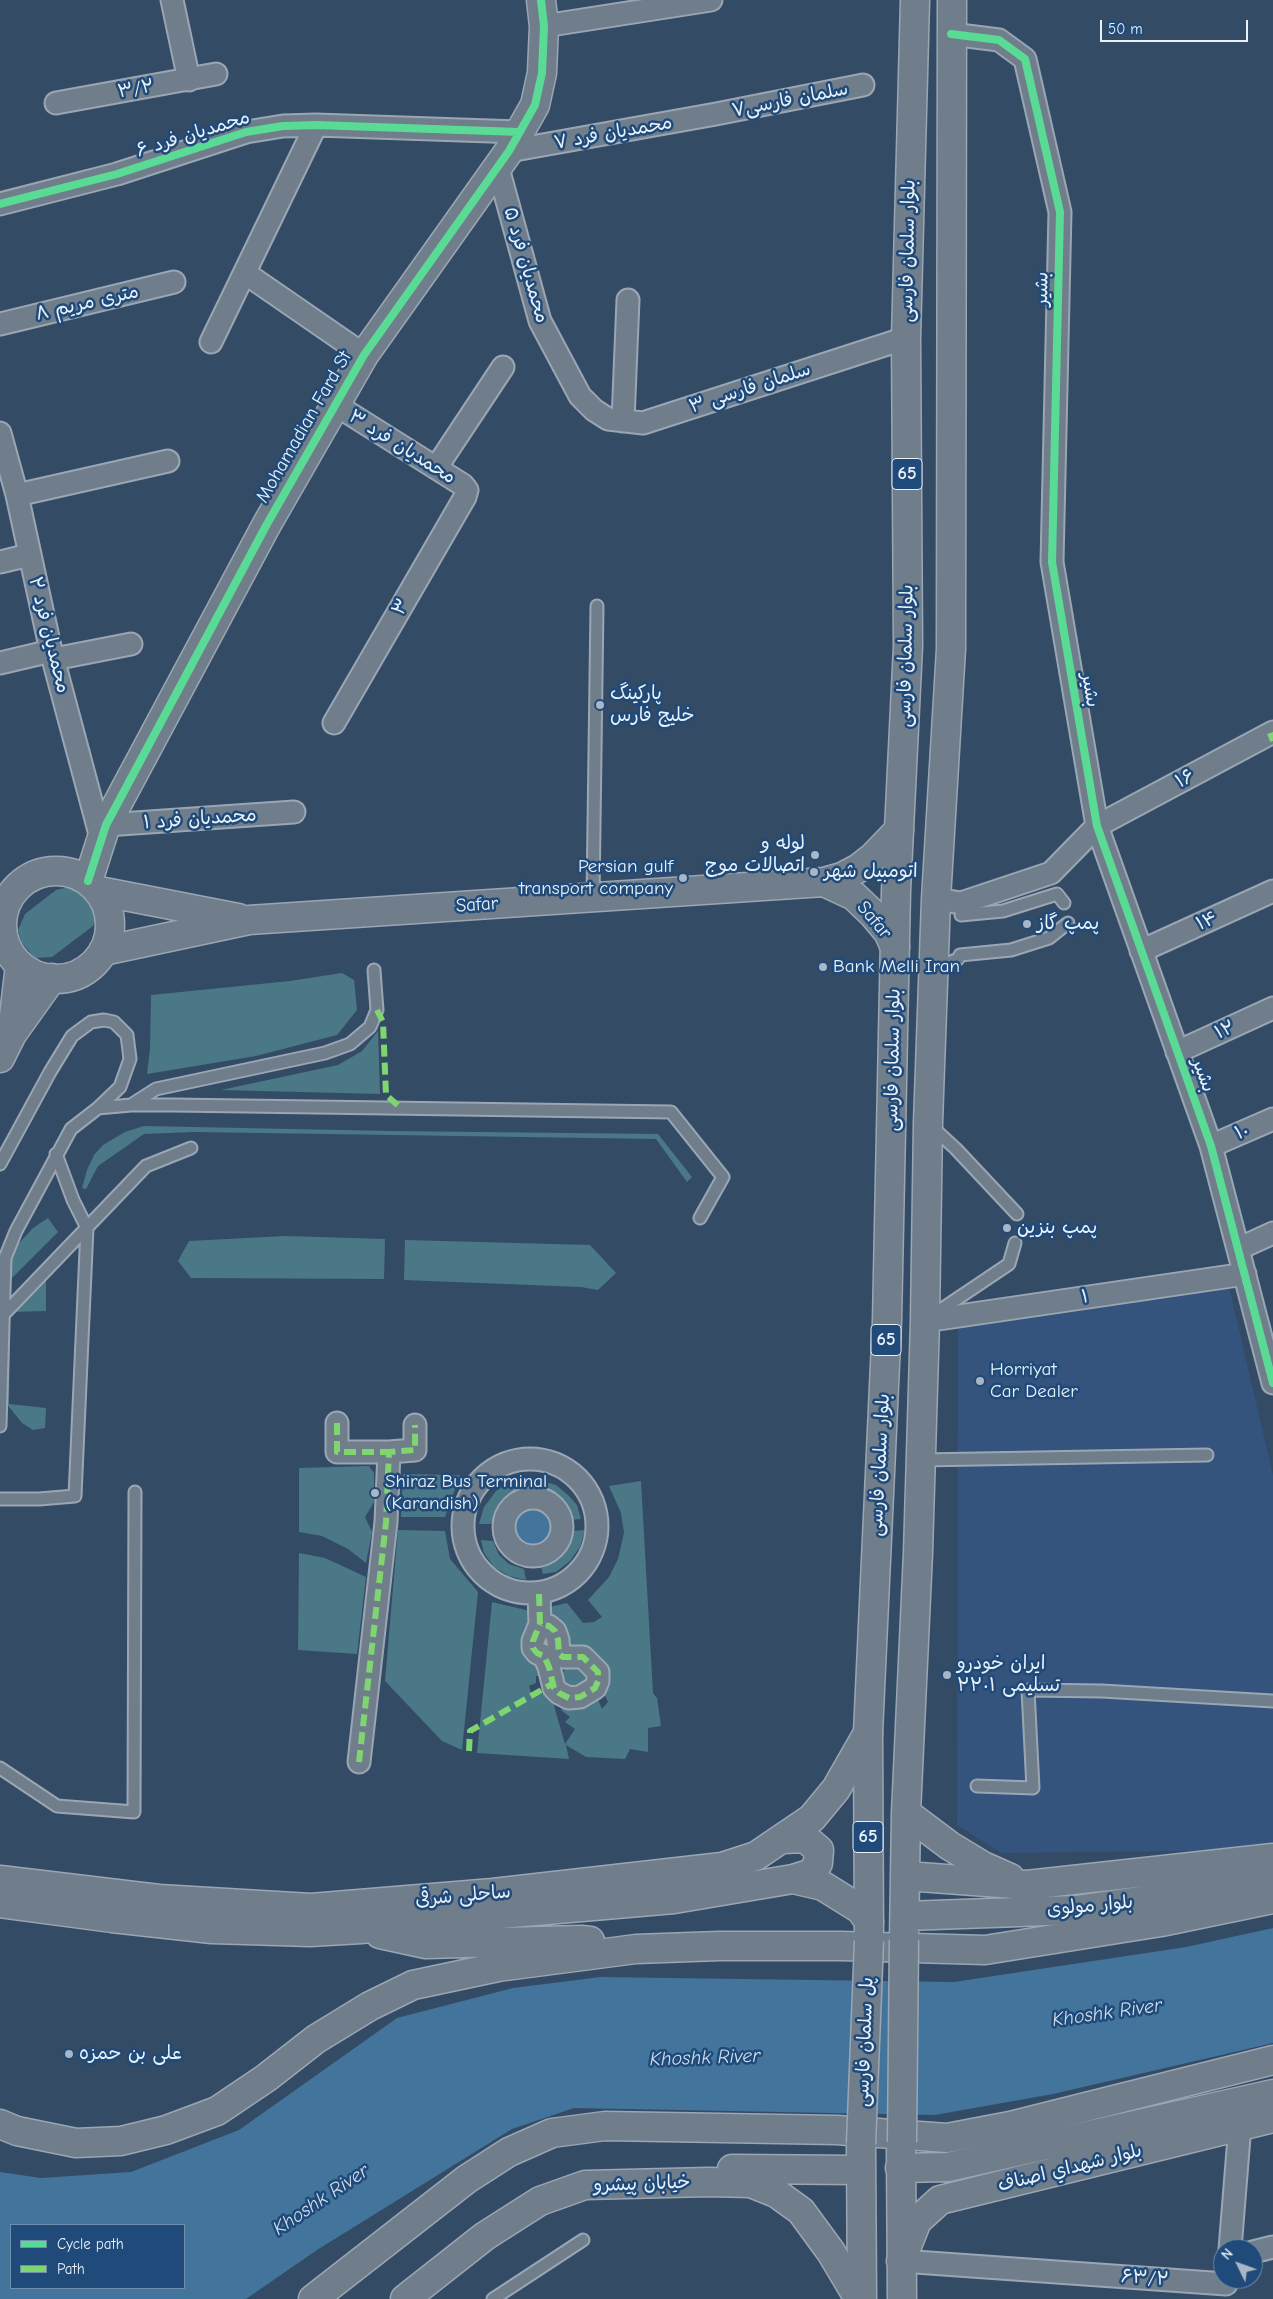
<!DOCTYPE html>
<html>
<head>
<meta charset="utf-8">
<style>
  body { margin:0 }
  #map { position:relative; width:1273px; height:2299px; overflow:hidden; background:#344b65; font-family:"Comic Neue",sans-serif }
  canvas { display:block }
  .legend { position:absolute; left:10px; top:2224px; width:175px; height:65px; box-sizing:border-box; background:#1f4a7a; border:1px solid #6f8dac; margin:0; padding:6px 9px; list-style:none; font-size:15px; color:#e8f1f8 }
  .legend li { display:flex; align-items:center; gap:10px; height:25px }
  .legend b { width:25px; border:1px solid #6f8dac }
  .north { position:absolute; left:1213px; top:2239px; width:50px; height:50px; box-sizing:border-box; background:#1f4a7a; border:1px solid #6f8dac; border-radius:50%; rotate:312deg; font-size:14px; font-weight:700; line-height:20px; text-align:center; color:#e8f1f8 }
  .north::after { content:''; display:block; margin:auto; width:18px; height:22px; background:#a9b7c5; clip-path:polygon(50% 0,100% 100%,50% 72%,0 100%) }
  .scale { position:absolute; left:1100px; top:20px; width:148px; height:22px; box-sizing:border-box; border:2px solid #e8f1f8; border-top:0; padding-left:6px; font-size:15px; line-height:18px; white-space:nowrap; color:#e8f1f8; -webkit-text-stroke:4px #1f4a7a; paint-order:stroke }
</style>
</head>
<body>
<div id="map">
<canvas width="1273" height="2299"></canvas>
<ul class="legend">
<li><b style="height:6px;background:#5adb95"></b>Cycle path</li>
<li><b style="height:6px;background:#7fd670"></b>Path</li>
</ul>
<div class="north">N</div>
<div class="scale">50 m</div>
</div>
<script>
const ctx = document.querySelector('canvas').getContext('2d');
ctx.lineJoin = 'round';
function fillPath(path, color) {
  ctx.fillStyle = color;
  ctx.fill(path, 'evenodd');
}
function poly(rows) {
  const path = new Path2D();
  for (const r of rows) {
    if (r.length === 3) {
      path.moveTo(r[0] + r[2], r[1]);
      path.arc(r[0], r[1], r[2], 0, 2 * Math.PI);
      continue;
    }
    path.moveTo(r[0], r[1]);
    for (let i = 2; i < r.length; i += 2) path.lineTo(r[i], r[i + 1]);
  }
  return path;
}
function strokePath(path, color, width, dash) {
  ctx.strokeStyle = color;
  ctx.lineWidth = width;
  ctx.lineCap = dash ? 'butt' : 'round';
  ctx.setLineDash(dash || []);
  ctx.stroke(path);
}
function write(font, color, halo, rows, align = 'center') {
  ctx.font = font + ' "Comic Neue","Playpen Sans Arabic",sans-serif';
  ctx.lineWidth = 5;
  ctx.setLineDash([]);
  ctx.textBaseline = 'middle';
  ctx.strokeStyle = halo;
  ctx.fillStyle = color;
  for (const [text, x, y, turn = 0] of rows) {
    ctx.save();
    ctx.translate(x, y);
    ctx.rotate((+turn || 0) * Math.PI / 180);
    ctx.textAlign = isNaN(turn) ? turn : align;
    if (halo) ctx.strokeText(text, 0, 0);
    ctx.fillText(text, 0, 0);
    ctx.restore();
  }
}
const built = poly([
  [1228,1283,1273,1475,1273,1847,1258,1850,1002,1853,957,1825,958,1321]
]);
const green = poly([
  [73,886,91,901,98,915,93,926,52,957,35,958,21,942,18,930,25,914,56,890],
  [342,973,354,980,357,1010,337,1035,256,1056,147,1074,150,1049,151,995,290,981],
  [378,1031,380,1094,221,1090,338,1065,362,1051],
  [144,1126,391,1131,658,1134,692,1177,687,1182,656,1139,194,1132,144,1134,98,1166,86,1189,82,1188,87,1170,94,1155,103,1145,125,1132],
  [48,1218,58,1232,6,1284,12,1251,33,1228],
  [285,1236,385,1239,384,1279,191,1278,178,1261,189,1241],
  [405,1240,590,1245,616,1273,598,1290,581,1287,404,1280],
  [46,1278,46,1311,12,1312],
  [10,1330,9,1404,46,1408,45,1428,33,1430,22,1423,5,1402,4,1331],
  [369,1466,374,1473,374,1502,365,1517,372,1532,366,1563,348,1549,322,1536,299,1532,299,1468],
  [403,1474,460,1475,445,1517,401,1517],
  [524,1478,524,1491,506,1501,491,1524,479,1524,484,1507,496,1491,509,1483],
  [536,1479,556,1485,568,1495,577,1505,581,1519,569,1520,560,1505,550,1497,536,1493],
  [641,1481,653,1693,657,1698,661,1726,648,1728,648,1752,630,1749,625,1759,586,1757,566,1745,569,1759,477,1753,492,1602,530,1611,544,1676,536,1676,536,1683,529,1686,532,1696,550,1692,565,1744,575,1729,565,1722,570,1717,561,1710,564,1701,596,1695,602,1709,608,1702,601,1686,567,1653,545,1608,567,1603,583,1623,594,1622,602,1617,588,1600,609,1577,618,1559,624,1533,621,1513,609,1486],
  [398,1530,445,1531,450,1559,478,1592,462,1750,442,1741,385,1681],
  [585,1530,580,1547,570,1561,556,1572,543,1574,540,1562,546,1562,556,1558,566,1547,572,1531],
  [481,1540,493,1541,499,1555,509,1564,524,1569,526,1580,509,1576,494,1567,484,1553],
  [299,1553,325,1558,366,1577,357,1654,298,1650],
  [576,1662,592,1680,567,1691,561,1677,567,1665]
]);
const water = poly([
  [532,1528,20],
  [1273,1928,1273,2043,1053,2094,935,2115,574,2108,512,2129,317,2250,246,2299,0,2299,0,2172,41,2178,131,2172,239,2130,397,2018,513,1988,601,1977,954,1982,1186,1947],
  [11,2225,184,2225,184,2288,11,2288]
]);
const lane = poly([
  [593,897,597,606],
  [961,915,1003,911,1057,894,1064,903],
  [935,969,958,959,960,955,1011,950,1049,938,1068,923],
  [131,1105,156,1089,325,1053,350,1044,370,1027,377,1010,374,970],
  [98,1108,131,1105,173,1105,671,1112,723,1177,700,1218],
  [931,1126,956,1149,1017,1214],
  [0,1164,50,1072,72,1036,91,1022,104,1020,114,1022,127,1035,130,1059,120,1087,98,1108,71,1129,16,1231,5,1258,0,1426],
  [3,1315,146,1166,191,1148],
  [933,1315,1009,1264,1015,1243],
  [921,1460,1207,1455],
  [0,1499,39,1499,75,1496,87,1228,73,1200,56,1154],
  [0,1768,57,1806,134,1812,135,1492],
  [977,1786,1033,1788,1028,1690,1102,1691,1273,1701],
  [493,2299,583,2240]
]);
const street = poly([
  [172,0,189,80],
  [544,26,711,0],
  [951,34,999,40,1025,59,1060,212,1052,562,1097,826,1211,1146,1273,1383],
  [56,103,216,74],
  [509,151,716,114,863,85],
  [498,168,540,321,580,396,594,410,608,419,643,423,906,338],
  [0,204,117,174,246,132,283,126,316,125,519,132],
  [245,273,364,355],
  [0,324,174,282],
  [211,342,316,125],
  [623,421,628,300],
  [0,433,17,495,51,651,101,838],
  [436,468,503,367],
  [17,495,168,461],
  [0,562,29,555],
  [54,659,131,644],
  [0,663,51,651],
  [334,723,465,497,467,490,463,485,336,405],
  [106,825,294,812],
  [936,899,961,903,1051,873,1097,826,1273,732],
  [1141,951,1273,891],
  [1177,1052,1273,1008],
  [1211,1146,1273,1119],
  [1238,1249,1273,1233],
  [925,1321,1245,1274],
  [337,1423,337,1452,389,1452],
  [530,1526,67],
  [533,1527,29],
  [539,1594,540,1624,549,1626,555,1631,558,1640,559,1654,563,1657,583,1657,598,1672,598,1681,595,1688,580,1697,569,1698,559,1693,554,1688,549,1667,544,1656,537,1653,533,1648,533,1641,540,1624],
  [359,1762,386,1522,389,1452,415,1450,415,1425],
  [1230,2249,1240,2125],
  [1253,2252,1273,2247],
  [901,2261,1226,2284]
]);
const secondary = poly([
  [56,925,54],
  [88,881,106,825,267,524,364,355,509,151,535,105,542,73,544,26,541,0],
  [824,882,854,896,873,914,888,932,895,947],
  [99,891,238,918],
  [103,951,249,920,824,882,842,877,859,868,873,857,899,830],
  [12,1033,20,965],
  [0,1058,12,1034,52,978],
  [783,1839,805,1838,819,1850,818,1863,812,1873,793,1879],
  [0,1880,159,1899,311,1908,493,1893,722,1867,756,1856,812,1818,836,1789,868,1733],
  [0,1903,112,1918,212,1929,310,1932,361,1929,454,1918,674,1899,793,1879,823,1886,860,1909,869,1921],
  [380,1934,426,1944,581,1940,590,1941],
  [0,2124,17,2131,76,2143,121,2141,166,2130,217,2111,266,2078,316,2039,370,2006,413,1985,498,1967,636,1949,719,1946,841,1946,985,1950,1161,1922,1273,1899],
  [732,2169,860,2170],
  [313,2299,467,2179,509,2152,552,2133,605,2126,837,2130,947,2138,1010,2126,1273,2060],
  [405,2299,485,2236,540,2201,585,2185,709,2182,751,2183,776,2193,801,2211,831,2252,859,2299]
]);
const primary = poly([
  [906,1813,950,1846,983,1866,1010,1878],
  [906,1876,1027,1885,1273,1858],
  [905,1916,1076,1910,1273,1882],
  [904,1940,906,1813,918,1553,925,1321,928,1123,936,899,951,649,952,0],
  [869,1941,868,1733,887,1321,896,891,908,646,906,338,915,0],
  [861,2144,862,2299],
  [901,2151,902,2299],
  [900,2168,948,2167,1273,2094],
  [901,2261,917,2221,940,2200,1273,2118]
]);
const primaryBridge = poly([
  [902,2142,904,1940],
  [861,2144,869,1941]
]);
const quiet = poly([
  [1270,733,1273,741],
  [377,1010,383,1022,386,1095,401,1108],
  [337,1423,337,1452,389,1452],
  [539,1594,540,1624,549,1626,555,1631,558,1640,559,1654,563,1657,583,1657,598,1672,598,1681,595,1688,580,1697,569,1698,559,1693,554,1688,549,1667,544,1656,537,1653,533,1648,533,1641,540,1624],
  [469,1751,470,1731,552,1684],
  [359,1762,386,1522,389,1452,415,1450,415,1425]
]);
const cycleway = poly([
  [951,34,999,40,1025,59,1060,212,1052,562,1097,826,1211,1146,1273,1383],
  [0,204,117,174,246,132,283,126,316,125,519,132],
  [88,881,106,825,267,524,364,355,509,151,535,105,542,73,544,26,541,0]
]);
const markers = [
  [600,705,5,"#a9b7c5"],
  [815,855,5,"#a9b7c5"],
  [814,872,5,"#a9b7c5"],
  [683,878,5,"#a9b7c5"],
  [1027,924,5,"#a9b7c5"],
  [823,967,5,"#a9b7c5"],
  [1007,1228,5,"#a9b7c5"],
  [980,1381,5,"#a9b7c5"],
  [375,1493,5,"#a9b7c5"],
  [947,1675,5,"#a9b7c5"],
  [69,2054,5,"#a9b7c5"]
];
const shields = [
  [907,474,30],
  [886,1340,30],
  [868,1837,30]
];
const shieldNames = [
  ["65",907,474],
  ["65",886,1340],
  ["65",868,1837]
];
const streetNames = [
  ["۳/۲",136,89,-10],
  ["سلمان فارسی۷",790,100,-11],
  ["۷ محمدیان فرد",613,133,-10],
  ["۶ محمدیان فرد",193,134,-17],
  ["بلوار سلمان فارسی",908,251,-89],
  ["۵ محمدیان فرد",526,265,74],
  ["بشیر",1042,289,-89],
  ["۸ متری مریم",87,303,-13],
  ["۳ سلمان فارسی",750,388,-18],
  ["Mohamadian Fard St",304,427,-60],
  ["۳ محمدیان فرد",402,447,32],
  ["۳",401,607,-60],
  ["۲ محمدیان فرد",49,635,76],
  ["بلوار سلمان فارسی",906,656,-89],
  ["بشیر",1090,690,81],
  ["۱۶",1185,779,-28],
  ["۱ محمدیان فرد",200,819,-4],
  ["Safar",477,905,-4],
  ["Safar",874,920,50],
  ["۱۴",1207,921,-24],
  ["۱۲",1225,1030,-25],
  ["بلوار سلمان فارسی",893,1060,-89],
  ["بشیر",1203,1075,70],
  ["۱۰",1242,1132,-23],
  ["۱",1085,1297,-8],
  ["بلوار سلمان فارسی",880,1465,-87],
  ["ساحلی شرقی",463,1896,-5],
  ["بلوار مولوی",1090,1906,-5],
  ["پل سلمان فارسی",865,2042,-88],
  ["بلوار شهداي اصناف",1070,2168,-14],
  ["خیابان پیشرو",642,2184,-2],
  ["۶۳/۲",1145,2278,4]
];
const poiNames = [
  ["پارکینگ",610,694],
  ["خلیج فارس",610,716],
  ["لوله و",805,844,"right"],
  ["اتصالات موج",805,866,"right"],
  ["Persian gulf",673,867,"right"],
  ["transport company",673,889,"right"],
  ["اتومبیل شهر",824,872],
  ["پمپ گاز",1037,924],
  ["Bank Melli Iran",833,967],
  ["پمپ بنزین",1017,1228],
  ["Horriyat",990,1370],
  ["Car Dealer",990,1392],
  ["Shiraz Bus Terminal",385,1482],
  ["(Karandish)",385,1504],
  ["ایران خودرو",957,1664],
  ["تسلیمی ۲۲۰۱",957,1686],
  ["علی بن حمزه",79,2054]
];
const waterNames = [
  ["Khoshk River",1107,2013,-8],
  ["Khoshk River",705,2058,-2],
  ["Khoshk River",321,2200,-34]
];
fillPath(built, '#34537d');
fillPath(green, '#4a7886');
fillPath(water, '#43749c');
strokePath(lane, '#9aa6b3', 15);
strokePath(street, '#9aa6b3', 25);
strokePath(secondary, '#9aa6b3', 31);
strokePath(primary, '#9aa6b3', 31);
strokePath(lane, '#707e8c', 11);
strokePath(street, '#707e8c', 21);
strokePath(secondary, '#707e8c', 28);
strokePath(primary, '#707e8c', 28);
strokePath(primaryBridge, '#9aa6b3', 31, []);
strokePath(primaryBridge, '#707e8c', 28);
strokePath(quiet, '#7fd670', 6, [12, 6]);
strokePath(cycleway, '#5adb95', 8);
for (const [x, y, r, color] of markers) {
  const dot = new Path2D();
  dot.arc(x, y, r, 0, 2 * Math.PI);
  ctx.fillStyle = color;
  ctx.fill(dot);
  strokePath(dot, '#1f4a7a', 2);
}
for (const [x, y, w] of shields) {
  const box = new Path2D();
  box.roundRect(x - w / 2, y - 15.5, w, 31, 4);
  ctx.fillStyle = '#1f4a7a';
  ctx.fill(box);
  strokePath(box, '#e8f1f8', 1);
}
write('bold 18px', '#e8f1f8', null, shieldNames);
write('19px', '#e8f1f8', '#1f4a7a', streetNames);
write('19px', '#e8f1f8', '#1f4a7a', poiNames, 'left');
write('italic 20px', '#cfdfeb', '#1f4a7a', waterNames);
</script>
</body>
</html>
